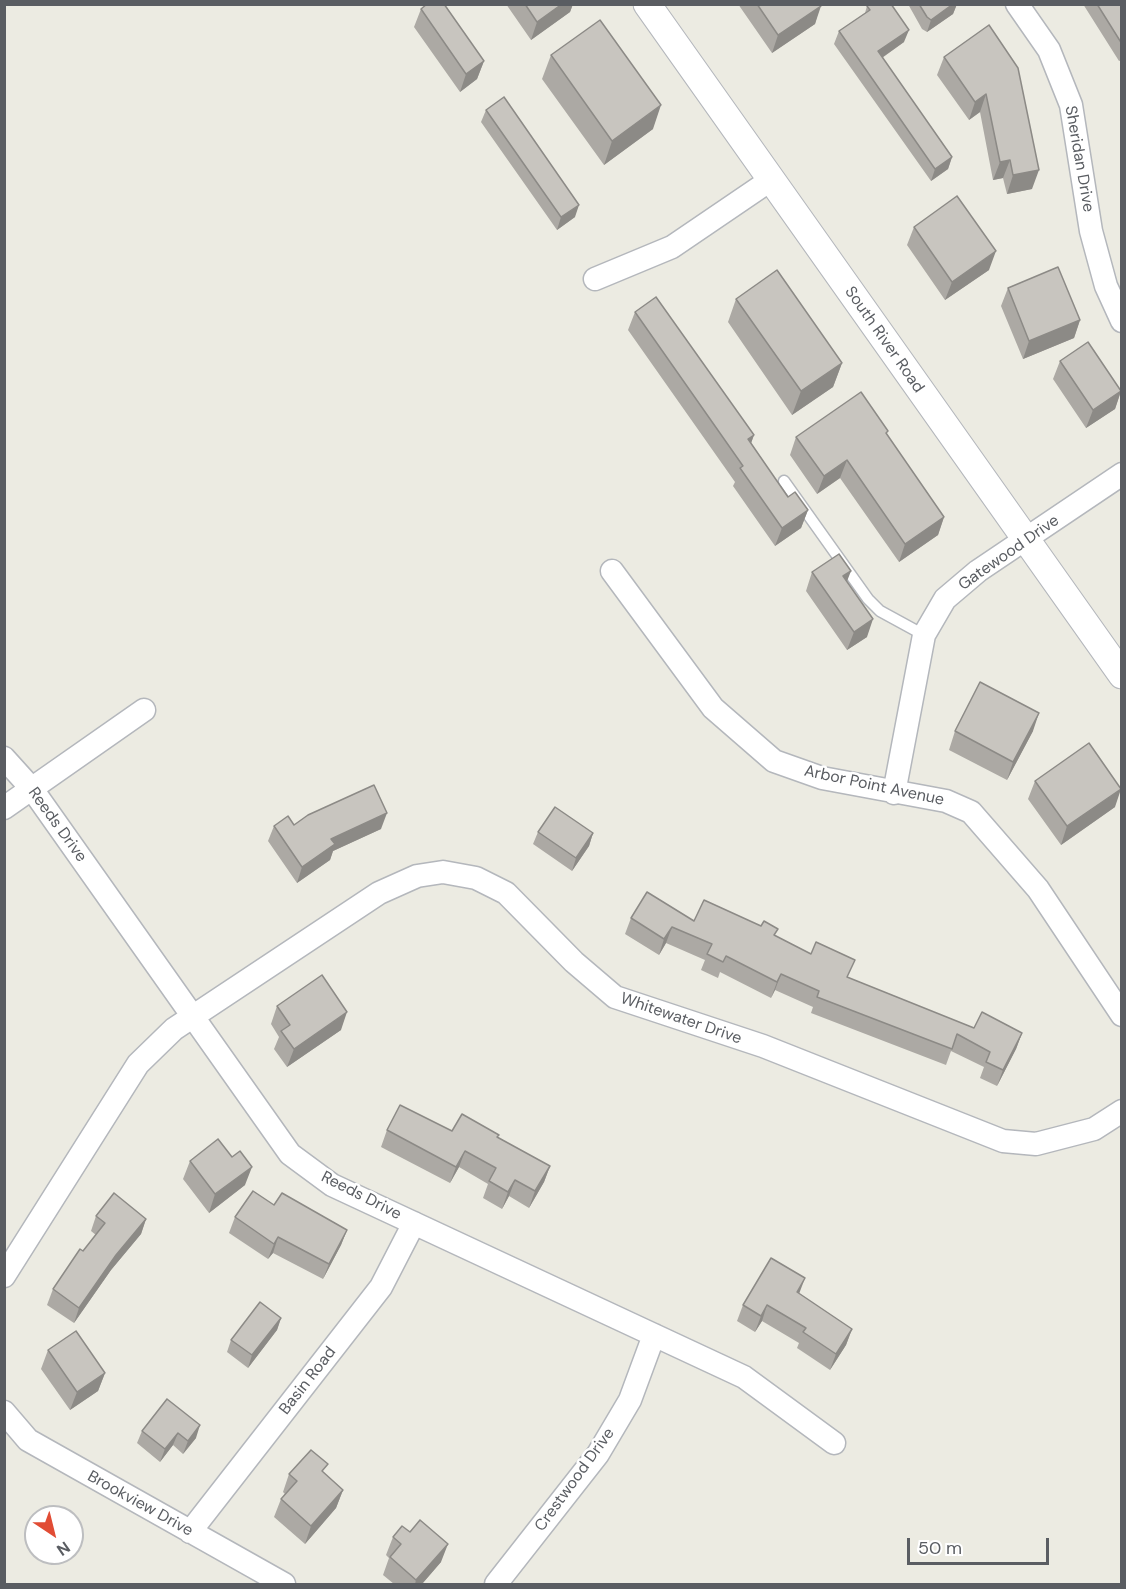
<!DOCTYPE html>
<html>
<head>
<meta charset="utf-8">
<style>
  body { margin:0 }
  #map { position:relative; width:1126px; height:1589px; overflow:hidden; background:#ecebe2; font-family:"DM Sans",sans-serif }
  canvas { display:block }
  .frame { position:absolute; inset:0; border:6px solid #5a5d62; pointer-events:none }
  .north { position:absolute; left:24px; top:1505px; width:60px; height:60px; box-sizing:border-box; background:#fff; border:2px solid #bdbec0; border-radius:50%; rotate:145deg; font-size:16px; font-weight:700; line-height:24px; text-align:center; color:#5a5d62 }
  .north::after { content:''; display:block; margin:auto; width:21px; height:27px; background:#e14c34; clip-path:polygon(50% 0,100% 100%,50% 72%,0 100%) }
  .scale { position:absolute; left:907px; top:1538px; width:142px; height:27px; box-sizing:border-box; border:3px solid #5a5d62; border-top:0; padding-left:8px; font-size:18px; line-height:21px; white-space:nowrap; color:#5a5d62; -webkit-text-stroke:4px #fff; paint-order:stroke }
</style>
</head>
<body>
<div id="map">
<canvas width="1126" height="1589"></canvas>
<div class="frame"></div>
<div class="north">N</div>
<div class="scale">50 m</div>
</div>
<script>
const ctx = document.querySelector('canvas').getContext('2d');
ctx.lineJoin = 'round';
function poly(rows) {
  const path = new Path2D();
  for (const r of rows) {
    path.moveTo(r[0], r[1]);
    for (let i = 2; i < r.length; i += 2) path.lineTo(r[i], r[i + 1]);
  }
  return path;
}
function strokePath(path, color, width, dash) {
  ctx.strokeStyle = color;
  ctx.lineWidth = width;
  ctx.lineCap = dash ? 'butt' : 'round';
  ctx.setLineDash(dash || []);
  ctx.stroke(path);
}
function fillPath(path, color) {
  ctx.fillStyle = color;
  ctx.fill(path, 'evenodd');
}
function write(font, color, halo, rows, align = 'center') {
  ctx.font = font + ' "DM Sans",sans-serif';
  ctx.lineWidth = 5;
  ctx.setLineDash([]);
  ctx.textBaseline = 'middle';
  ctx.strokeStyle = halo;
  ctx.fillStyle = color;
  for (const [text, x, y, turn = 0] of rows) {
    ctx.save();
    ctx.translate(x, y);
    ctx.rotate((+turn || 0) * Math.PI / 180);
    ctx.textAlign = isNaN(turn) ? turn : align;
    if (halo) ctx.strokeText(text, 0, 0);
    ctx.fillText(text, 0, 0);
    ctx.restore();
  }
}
const service = poly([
  [784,481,868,599,880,611,924,635]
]);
const minor = poly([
  [1017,4,1049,50,1071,105,1091,231,1106,286,1122,321],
  [595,279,672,247,772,179],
  [612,571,713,708,774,761,822,778,946,801,971,812,1038,889,1122,1015],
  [4,758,32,789,290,1154,332,1185,744,1377,834,1443],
  [894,793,924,635,945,599,978,571,1122,474],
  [4,808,144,710],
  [4,1276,138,1064,174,1029,379,893,417,876,443,872,476,878,506,893,574,962,615,997,763,1046,1003,1141,1036,1144,1094,1129,1122,1111],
  [4,1412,28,1440,284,1584],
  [190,1532,381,1287,414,1223],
  [496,1584,598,1454,630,1400,654,1335]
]);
const tertiary = poly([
  [647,4,1122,675]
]);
const wall = poly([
  [506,4,573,4,570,12,531,40],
  [738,4,820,4,815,24,772,53],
  [908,4,957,4,953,14,927,32,922,29],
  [1083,4,1122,4,1122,60,1119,61],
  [867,6,904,42,882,58,952,157,948,169,931,181,834,44,839,31,865,13],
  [421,9,484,61,477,79,460,92,414,27],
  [989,25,1032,189,1007,194,1003,178,993,180,980,112,969,120,937,75,944,57],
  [551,55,653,129,604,165,542,79],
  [486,110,575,217,557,230,481,122],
  [914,227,989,270,945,300,907,245],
  [1008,288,1080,320,1074,338,1023,359,1001,306],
  [736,299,842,363,833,387,792,415,728,322],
  [635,312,754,435,751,443,788,497,808,510,801,528,775,546,733,486,735,482,628,330],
  [1060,361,1121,391,1115,409,1086,428,1053,379],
  [887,435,944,517,938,535,899,562,840,478,817,494,790,455,796,437],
  [812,572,847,581,867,637,847,650,806,591],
  [955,731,1033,731,1007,780,949,750],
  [1035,781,1115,807,1061,845,1028,799],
  [294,825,381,829,333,851,330,860,297,883,268,841,274,826],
  [538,832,593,833,589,846,572,871,533,844],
  [631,918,694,921,775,935,849,978,974,1028,1022,1033,1016,1049,997,1086,980,1078,984,1067,951,1051,946,1065,811,1013,813,1007,775,990,771,998,720,972,718,978,701,970,705,960,666,943,659,955,625,934],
  [277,1006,341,1030,287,1067,274,1049,279,1037,271,1024],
  [387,1130,452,1131,498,1138,550,1166,544,1182,529,1208,509,1196,502,1209,483,1198,488,1184,459,1167,450,1183,381,1147],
  [232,1157,245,1185,209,1213,183,1179,190,1161],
  [274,1205,347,1230,341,1245,323,1279,273,1253,268,1259,229,1233,235,1217],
  [96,1216,146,1219,141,1234,111,1270,74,1323,47,1305,53,1289,96,1235,91,1231],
  [800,1294,852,1329,846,1345,830,1370,797,1348,799,1343,762,1321,755,1332,737,1321,743,1305],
  [281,1318,277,1330,248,1368,227,1352,231,1340],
  [48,1350,105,1373,98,1391,70,1410,41,1369],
  [167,1399,196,1438,183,1454,173,1445,160,1462,137,1443,142,1431],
  [289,1474,325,1474,343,1490,336,1508,305,1544,274,1517,281,1499,285,1494,283,1492],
  [393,1537,441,1562,422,1584,394,1584,383,1575,389,1558,386,1555]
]);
const shadedWall = poly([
  [562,4,573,4,570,12,531,40,537,22],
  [953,4,957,4,953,14,927,32,931,20],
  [821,6,815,24,772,53,778,35],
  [909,30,904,42,873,64,878,51],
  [484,61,477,79,460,92,466,74],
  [986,94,980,112,969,120,975,102],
  [661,105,653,129,604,165,612,141],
  [952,157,948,169,931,181,935,169],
  [1010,160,1003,178,993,180,1000,162],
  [1039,170,1032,189,1007,194,1013,175],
  [579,205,575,217,557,230,561,217],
  [996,251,989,270,945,300,952,282],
  [1080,320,1074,338,1023,359,1029,341],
  [842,363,833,387,792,415,801,391],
  [1121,391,1115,409,1086,428,1093,410],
  [754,435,747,454,748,439],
  [847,460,840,478,817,494,824,476],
  [808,510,801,528,775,546,782,528],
  [944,517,938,535,899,562,905,544],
  [851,571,844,589,843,576],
  [873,619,867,637,847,650,854,632],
  [1039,713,1033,731,1007,780,1013,762],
  [1121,789,1115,807,1061,845,1067,826],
  [387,813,381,829,333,851,330,860,297,883,302,867,331,839],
  [593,833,589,846,572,871,576,858],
  [672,927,666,943,659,955,664,939],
  [781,974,775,990,771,998,777,982],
  [347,1012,341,1030,287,1067,294,1049],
  [1022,1033,1016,1049,997,1086,1003,1070],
  [465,1151,459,1167,450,1183,456,1167],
  [550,1166,544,1182,529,1208,535,1191],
  [252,1167,245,1185,209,1213,215,1194],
  [515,1180,509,1196,502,1209,508,1192],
  [146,1219,141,1234,111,1270,74,1323,79,1308,116,1255],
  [347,1230,341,1245,323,1279,329,1264],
  [278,1237,273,1253,268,1259,274,1244],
  [805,1278,799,1294,797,1292],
  [767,1305,762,1321,755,1332,761,1316],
  [281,1318,277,1330,248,1368,252,1355],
  [852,1329,846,1345,830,1370,836,1354],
  [105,1373,98,1391,70,1410,77,1392],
  [200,1425,196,1438,183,1454,188,1441],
  [178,1433,173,1445,160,1462,165,1449],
  [343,1490,336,1508,305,1544,311,1526],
  [448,1544,441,1562,422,1584,415,1584,416,1580]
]);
const building = poly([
  [427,4,444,4,484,61,466,74,421,9,427,4],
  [525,4,562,4,537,22,525,4],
  [757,4,820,4,821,6,778,35,757,4],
  [870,4,891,4,909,30,878,51,952,157,935,169,839,31,870,10,867,6,870,4],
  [919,4,953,4,931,20,927,17,919,4],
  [1097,4,1122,4,1122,44,1097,4],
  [600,20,661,105,612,141,551,55,600,20],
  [989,25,1018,68,1039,170,1013,175,1010,160,1000,162,986,94,975,102,944,57,989,25],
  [504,97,579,205,561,217,486,110,504,97],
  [957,196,996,251,952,282,914,227,957,196],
  [1058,267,1080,320,1029,341,1008,288,1058,267],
  [777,270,842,363,801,391,736,299,777,270],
  [656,297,754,435,748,439,788,497,795,492,808,510,782,528,740,468,743,466,635,312,656,297],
  [1088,342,1121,391,1093,410,1060,361,1088,342],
  [861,392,888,431,886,433,944,517,905,544,847,460,824,476,796,437,861,392],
  [839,554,851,571,843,576,873,619,854,632,812,572,839,554],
  [980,682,1039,713,1013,762,955,731,980,682],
  [1089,743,1121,789,1067,826,1035,781,1089,743],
  [374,785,387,813,331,839,335,844,302,867,274,826,288,816,294,825,308,815,374,785],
  [555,807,593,833,576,858,538,832,555,807],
  [647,892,694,921,704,900,761,926,764,921,778,929,774,935,811,954,816,942,855,960,847,977,974,1028,982,1012,1022,1033,1003,1070,986,1062,990,1052,957,1034,952,1049,817,997,819,991,781,974,777,982,726,956,723,962,707,954,712,944,672,927,664,939,631,918,647,892],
  [322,975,347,1012,294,1049,281,1031,290,1025,277,1006,322,975],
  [400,1105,452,1131,462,1114,499,1135,497,1137,550,1166,535,1191,515,1180,508,1192,489,1181,496,1168,465,1151,456,1167,387,1130,400,1105],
  [218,1139,232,1157,240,1151,252,1167,215,1194,190,1161,218,1139],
  [253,1191,274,1205,282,1193,347,1230,329,1264,278,1237,274,1244,235,1217,253,1191],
  [114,1193,146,1219,116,1255,79,1308,53,1289,80,1249,83,1251,105,1223,96,1216,114,1193],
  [771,1258,805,1278,797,1292,852,1329,836,1354,803,1332,806,1328,767,1305,761,1316,743,1305,771,1258],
  [260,1302,281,1318,252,1355,231,1340,260,1302],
  [76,1331,105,1373,77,1392,48,1350,76,1331],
  [167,1399,200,1425,188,1441,178,1433,165,1449,142,1431,167,1399],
  [311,1450,328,1464,322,1471,343,1490,311,1526,281,1499,297,1481,289,1474,311,1450],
  [420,1520,448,1544,416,1580,390,1557,401,1544,393,1537,402,1526,410,1532,420,1520]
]);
const streetNames = [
  ["Sheridan Drive",1079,159,80],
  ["South River Road",884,340,55],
  ["Gatewood Drive",1009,553,-35],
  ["Arbor Point Avenue",874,786,12],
  ["Reeds Drive",57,825,54],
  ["Whitewater Drive",681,1019,19],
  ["Reeds Drive",361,1196,27],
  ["Basin Road",308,1381,-52],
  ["Crestwood Drive",575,1480,-54],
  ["Brookview Drive",140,1504,29]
];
strokePath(service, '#b4b7bc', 13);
strokePath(minor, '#b4b7bc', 25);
strokePath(tertiary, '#b4b7bc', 29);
strokePath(service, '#fff', 10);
strokePath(minor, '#fff', 22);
strokePath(tertiary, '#fff', 27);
fillPath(wall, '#aca9a4');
fillPath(shadedWall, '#8c8a86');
fillPath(building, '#c8c5bf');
strokePath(building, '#8c8a86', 1.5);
write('16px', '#5a5d62', '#fff', streetNames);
</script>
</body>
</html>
